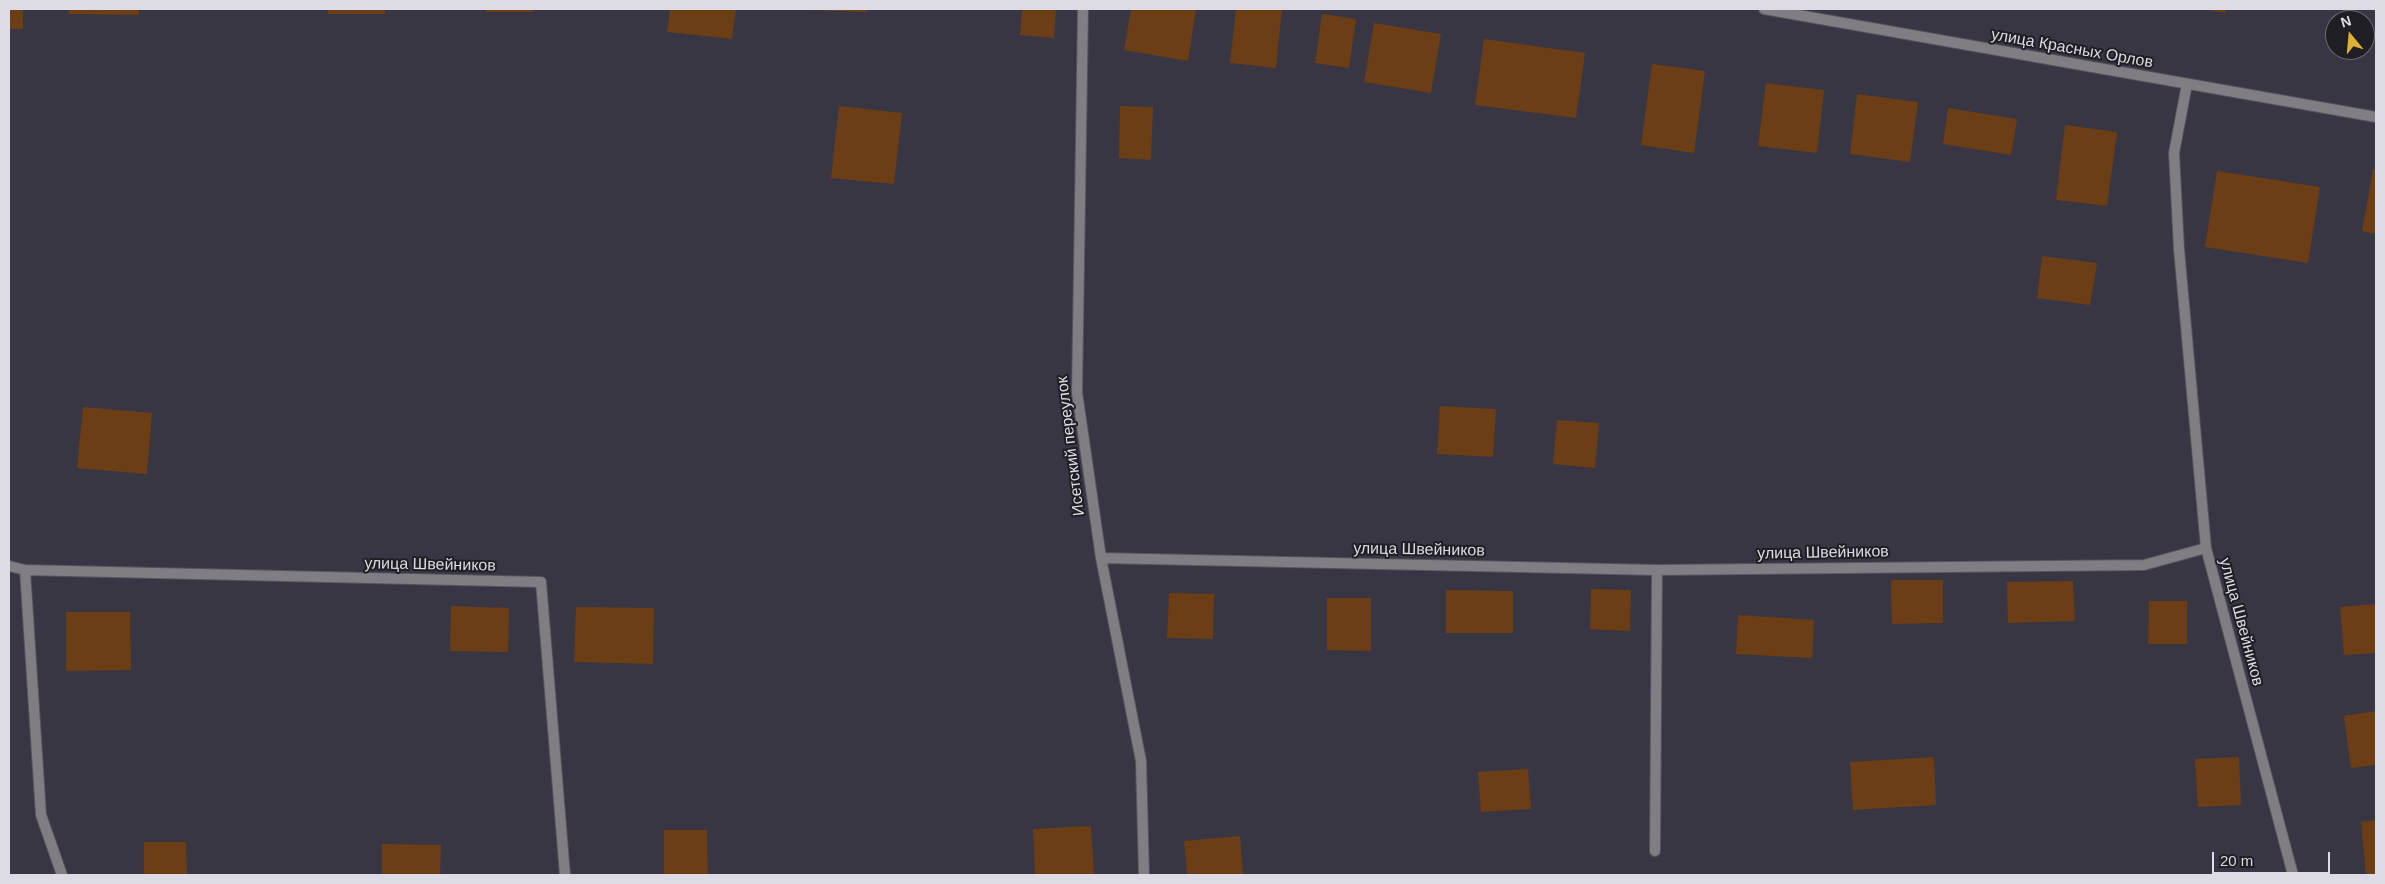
<!DOCTYPE html>
<html>
<head>
<meta charset="utf-8">
<style>
  body { margin:0 }
  #map { position:relative; width:2385px; height:884px; overflow:hidden; background:#383642; font-family:Helvetica,sans-serif }
  canvas { display:block }
  .frame { position:absolute; inset:0; border:10px solid #dddce4; pointer-events:none }
  .north { position:absolute; left:2325px; top:10px; width:50px; height:50px; box-sizing:border-box; background:#1f1e24; border:1px solid #6b6a71; border-radius:50%; rotate:343deg; font-size:14px; font-weight:700; line-height:20px; text-align:center; color:#dddce4 }
  .north::after { content:''; display:block; margin:auto; width:18px; height:22px; background:#dfb034; clip-path:polygon(50% 0,100% 100%,50% 72%,0 100%) }
  .scale { position:absolute; left:2212px; top:852px; width:118px; height:22px; box-sizing:border-box; border:2px solid #dddce4; border-top:0; padding-left:6px; font-size:15px; line-height:18px; white-space:nowrap; color:#dddce4; -webkit-text-stroke:4px #1f1e24; paint-order:stroke }
</style>
</head>
<body>
<div id="map">
<canvas width="2385" height="884"></canvas>
<div class="frame"></div>
<div class="north">N</div>
<div class="scale">20 m</div>
</div>
<script>
const ctx = document.querySelector('canvas').getContext('2d');
ctx.lineJoin = 'round';
function fillPath(path, color) {
  ctx.fillStyle = color;
  ctx.fill(path, 'evenodd');
}
function poly(rows) {
  const path = new Path2D();
  for (const r of rows) {
    path.moveTo(r[0], r[1]);
    for (let i = 2; i < r.length; i += 2) path.lineTo(r[i], r[i + 1]);
  }
  return path;
}
function strokePath(path, color, width, dash) {
  ctx.strokeStyle = color;
  ctx.lineWidth = width;
  ctx.lineCap = dash ? 'butt' : 'round';
  ctx.setLineDash(dash || []);
  ctx.stroke(path);
}
function write(font, color, halo, rows, align = 'center') {
  ctx.font = font + ' Helvetica,sans-serif';
  ctx.lineWidth = 4;
  ctx.setLineDash([]);
  ctx.textBaseline = 'middle';
  ctx.strokeStyle = halo;
  ctx.fillStyle = color;
  for (const [text, x, y, turn = 0] of rows) {
    ctx.save();
    ctx.translate(x, y);
    ctx.rotate((+turn || 0) * Math.PI / 180);
    ctx.textAlign = isNaN(turn) ? turn : align;
    if (halo) ctx.strokeText(text, 0, 0);
    ctx.fillText(text, 0, 0);
    ctx.restore();
  }
}
const building = poly([
  [9,9,23,9,23,29,9,29],
  [69,9,139,9,139,15,69,14],
  [328,9,385,9,385,14,328,14],
  [486,9,533,9,533,12,486,12],
  [670,9,736,9,732,39,667,32],
  [811,9,867,9,867,12,811,10],
  [1022,9,1056,9,1054,38,1020,35],
  [1131,9,1196,9,1188,61,1124,50],
  [1236,9,1282,9,1276,68,1230,63],
  [2204,9,2226,9,2225,13],
  [1322,14,1356,19,1349,68,1315,63],
  [1374,23,1441,34,1431,93,1364,82],
  [1484,39,1585,53,1576,118,1475,105],
  [1652,64,1705,71,1694,153,1641,145],
  [1766,83,1824,90,1817,153,1758,146],
  [1857,94,1918,102,1910,162,1850,154],
  [839,106,902,113,894,184,831,178],
  [1120,106,1153,107,1151,160,1119,158],
  [1948,108,2017,119,2011,155,1943,144],
  [2065,125,2117,132,2107,206,2056,200],
  [2373,169,2376,169,2376,234,2362,231],
  [2217,171,2320,187,2308,263,2205,247],
  [2042,256,2097,263,2090,305,2037,298],
  [1440,406,1496,409,1493,457,1437,454],
  [83,407,152,413,147,474,77,468],
  [1557,420,1599,423,1595,468,1553,464],
  [1891,580,1943,580,1943,623,1892,624],
  [2073,581,2075,621,2008,623,2007,582],
  [1591,589,1631,590,1630,631,1590,629],
  [1446,590,1513,591,1513,633,1446,633],
  [1169,593,1214,594,1213,639,1167,638],
  [1327,598,1371,598,1371,651,1327,650],
  [2149,601,2187,601,2187,644,2148,644],
  [2376,604,2376,653,2344,655,2340,607],
  [451,606,509,608,508,652,450,651],
  [576,607,654,608,653,664,574,662],
  [66,612,130,612,131,670,66,671],
  [1738,615,1814,620,1812,658,1736,654],
  [2376,711,2376,765,2351,768,2344,716],
  [1934,757,1936,805,1853,810,1850,762],
  [2239,757,2241,805,2198,807,2195,759],
  [1528,769,1531,809,1481,812,1478,772],
  [2376,820,2376,875,2366,875,2361,822],
  [1091,826,1094,875,1035,875,1033,829],
  [664,830,707,830,708,875,664,875],
  [1240,836,1243,875,1187,875,1184,841],
  [144,842,186,842,187,875,144,875],
  [382,844,441,845,440,875,382,875]
]);
const service = poly([
  [1655,851,1657,570]
]);
const minor = poly([
  [1083,9,1077,392,1101,558,1141,761,1144,875],
  [2187,84,2174,153,2179,249,2206,548],
  [1101,558,1657,570,2144,565,2206,548,2293,875],
  [9,566,25,570,541,582,565,875],
  [25,570,41,815,62,875]
]);
const tertiary = poly([
  [1764,9,2376,117]
]);
const streetNames = [
  ["улица Красных Орлов",2072,49,10],
  ["Исетский переулок",1071,446,-97],
  ["улица Швейников",1419,550,1],
  ["улица Швейников",1823,553,-1],
  ["улица Швейников",430,565,1],
  ["улица Швейников",2241,622,75]
];
fillPath(building, '#6b3e15');
strokePath(service, '#56545f', 12);
strokePath(minor, '#56545f', 12);
strokePath(tertiary, '#56545f', 12);
strokePath(service, '#807d83', 10);
strokePath(minor, '#807d83', 10);
strokePath(tertiary, '#807d83', 10);
write('16px', '#dddce4', '#1f1e24', streetNames);
</script>
</body>
</html>
